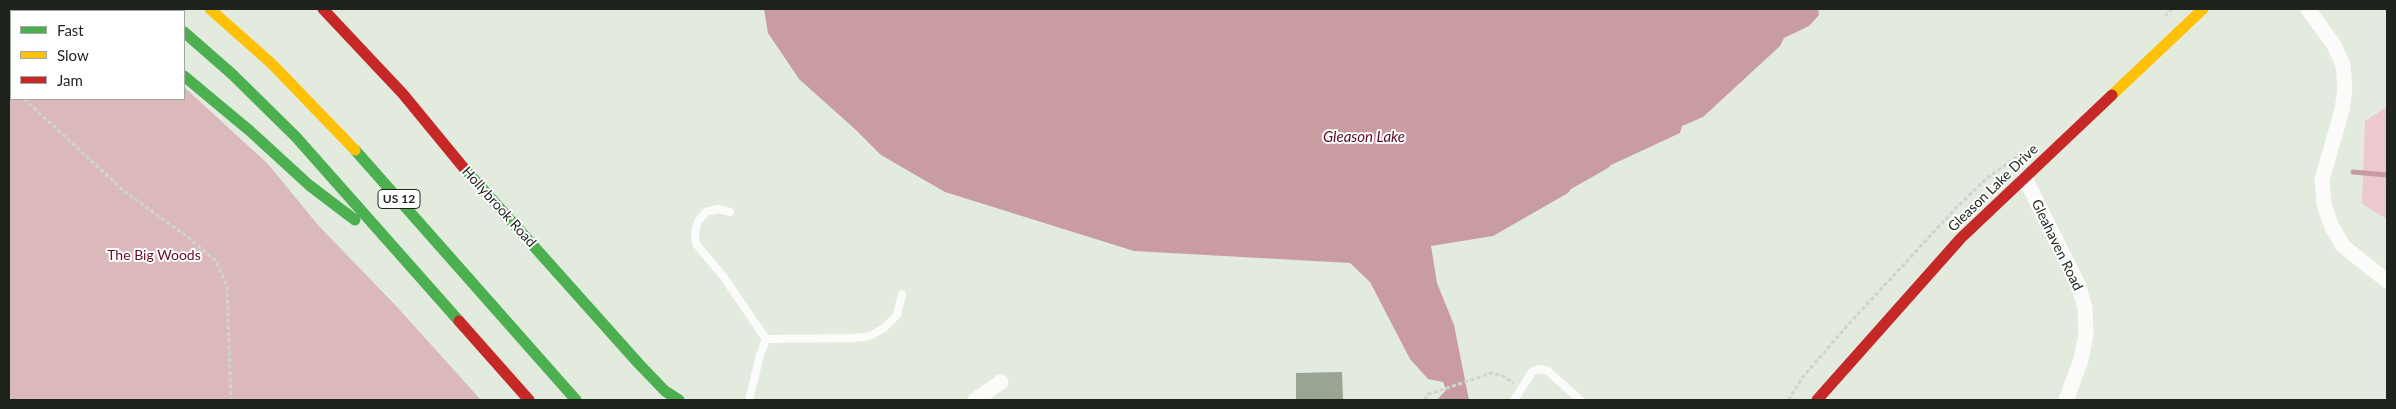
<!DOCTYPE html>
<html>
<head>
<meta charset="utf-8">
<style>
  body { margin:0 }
  #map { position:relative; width:2396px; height:409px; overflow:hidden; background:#e2ebde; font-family:Lato,sans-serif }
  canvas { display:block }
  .frame { position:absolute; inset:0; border:10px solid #1e241b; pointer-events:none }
  .legend { position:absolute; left:10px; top:10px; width:175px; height:90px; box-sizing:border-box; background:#fff; border:1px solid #a5a7a4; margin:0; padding:6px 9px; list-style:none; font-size:15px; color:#1e241b }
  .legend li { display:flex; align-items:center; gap:10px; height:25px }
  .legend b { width:25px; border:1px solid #a5a7a4 }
</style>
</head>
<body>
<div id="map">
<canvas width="2396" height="409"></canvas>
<div class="frame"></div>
<ul class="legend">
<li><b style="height:6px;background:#4caf50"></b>Fast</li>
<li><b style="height:6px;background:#ffc107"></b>Slow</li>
<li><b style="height:6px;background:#c62828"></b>Jam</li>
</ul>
</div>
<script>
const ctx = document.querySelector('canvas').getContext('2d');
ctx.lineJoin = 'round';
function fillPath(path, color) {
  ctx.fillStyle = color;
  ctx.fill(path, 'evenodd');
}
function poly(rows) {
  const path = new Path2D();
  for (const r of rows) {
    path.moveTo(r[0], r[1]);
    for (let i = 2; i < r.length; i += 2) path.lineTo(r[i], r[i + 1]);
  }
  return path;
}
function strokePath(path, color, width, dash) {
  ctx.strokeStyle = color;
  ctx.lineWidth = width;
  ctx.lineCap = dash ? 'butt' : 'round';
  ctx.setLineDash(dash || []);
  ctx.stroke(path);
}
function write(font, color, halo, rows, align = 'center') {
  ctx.font = font + ' Lato,sans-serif';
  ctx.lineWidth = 4;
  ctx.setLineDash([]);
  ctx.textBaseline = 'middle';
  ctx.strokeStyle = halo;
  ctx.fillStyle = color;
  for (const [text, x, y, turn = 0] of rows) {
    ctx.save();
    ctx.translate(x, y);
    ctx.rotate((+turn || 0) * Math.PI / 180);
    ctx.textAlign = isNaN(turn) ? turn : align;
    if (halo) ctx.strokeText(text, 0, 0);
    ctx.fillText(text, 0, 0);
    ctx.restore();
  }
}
const green = poly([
  [2387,107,2387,219,2362,204,2365,121]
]);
const forest = poly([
  [9,9,69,9,73,11,11,11,11,99,184,99,184,87,268,164,318,225,398,308,481,400,9,400]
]);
const water = poly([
  [764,9,1818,9,1819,15,1809,26,1784,38,1780,46,1703,117,1682,126,1680,133,1611,165,1608,168,1571,189,1568,193,1493,236,1431,246,1437,283,1454,325,1469,400,1437,400,1446,390,1443,382,1428,379,1410,359,1370,282,1350,263,1134,251,945,192,881,155,856,130,799,79,768,33]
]);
const stream = poly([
  [2353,172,2387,175]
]);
const building = poly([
  [1342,372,1343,400,1296,400,1296,373]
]);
const path = poly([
  [2165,16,2172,9],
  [9,87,11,89],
  [24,99,125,192,185,235,216,261,227,287,231,400],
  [1426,400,1426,395,1492,373,1503,376,1514,383],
  [1788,400,1803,377,1846,327,1954,210,1987,178,2018,156]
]);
const lane = poly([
  [730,212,718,209,706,212,698,221,695,232,696,244,723,276,766,339,854,338,870,336,884,328,897,315,902,294],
  [749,400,760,355,766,339],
  [1514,400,1532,372,1538,369,1548,371,1580,400]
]);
const street = poly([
  [2308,9,2334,45,2343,65,2345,88,2342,110,2322,180,2324,204,2331,225,2343,246,2387,281],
  [2025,178,2078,284,2085,308,2086,334,2081,360,2066,400],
  [975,400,1001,382]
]);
const fast = poly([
  [84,9,88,11],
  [157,9,160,11],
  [184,32,232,74,296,137,459,321],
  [184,76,250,131,309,185,355,220],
  [355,150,576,400],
  [463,167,639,364,665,391,679,400]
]);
const slow = poly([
  [210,9,272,64,355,150],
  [2112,95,2203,9]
]);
const jam = poly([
  [323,9,403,94,463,167],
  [459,321,529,400],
  [1817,400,1961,238,2112,95]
]);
const shields = [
  [399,199,42]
];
const shieldNames = [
  ["US 12",399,199]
];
const streetNames = [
  ["Gleason Lake Drive",1993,188,-44],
  ["Hollybrook Road",499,207,48],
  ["Gleahaven Road",2057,245,64]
];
const parkNames = [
  ["The Big Woods",154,255]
];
const waterNames = [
  ["Gleason Lake",1364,137]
];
fillPath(green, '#ecc9cb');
fillPath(forest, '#dbb9bb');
fillPath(water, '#c99ca2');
strokePath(stream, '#c99ca2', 5);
fillPath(building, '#99a494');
strokePath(path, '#d0d3cf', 3, [4, 2.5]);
strokePath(lane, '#fbfcfa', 8);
strokePath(street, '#fbfcfa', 15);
strokePath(fast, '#4caf50', 11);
strokePath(slow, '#ffc107', 11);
strokePath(jam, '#c62828', 11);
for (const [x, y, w] of shields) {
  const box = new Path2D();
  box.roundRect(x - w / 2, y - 9.5, w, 19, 4);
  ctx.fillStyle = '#fff';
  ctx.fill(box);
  strokePath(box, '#1e241b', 1);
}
write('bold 12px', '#1e241b', null, shieldNames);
write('14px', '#1e241b', '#fff', streetNames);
write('14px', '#620e2c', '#fff', parkNames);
write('italic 15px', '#5e0a29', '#fff', waterNames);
</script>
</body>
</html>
